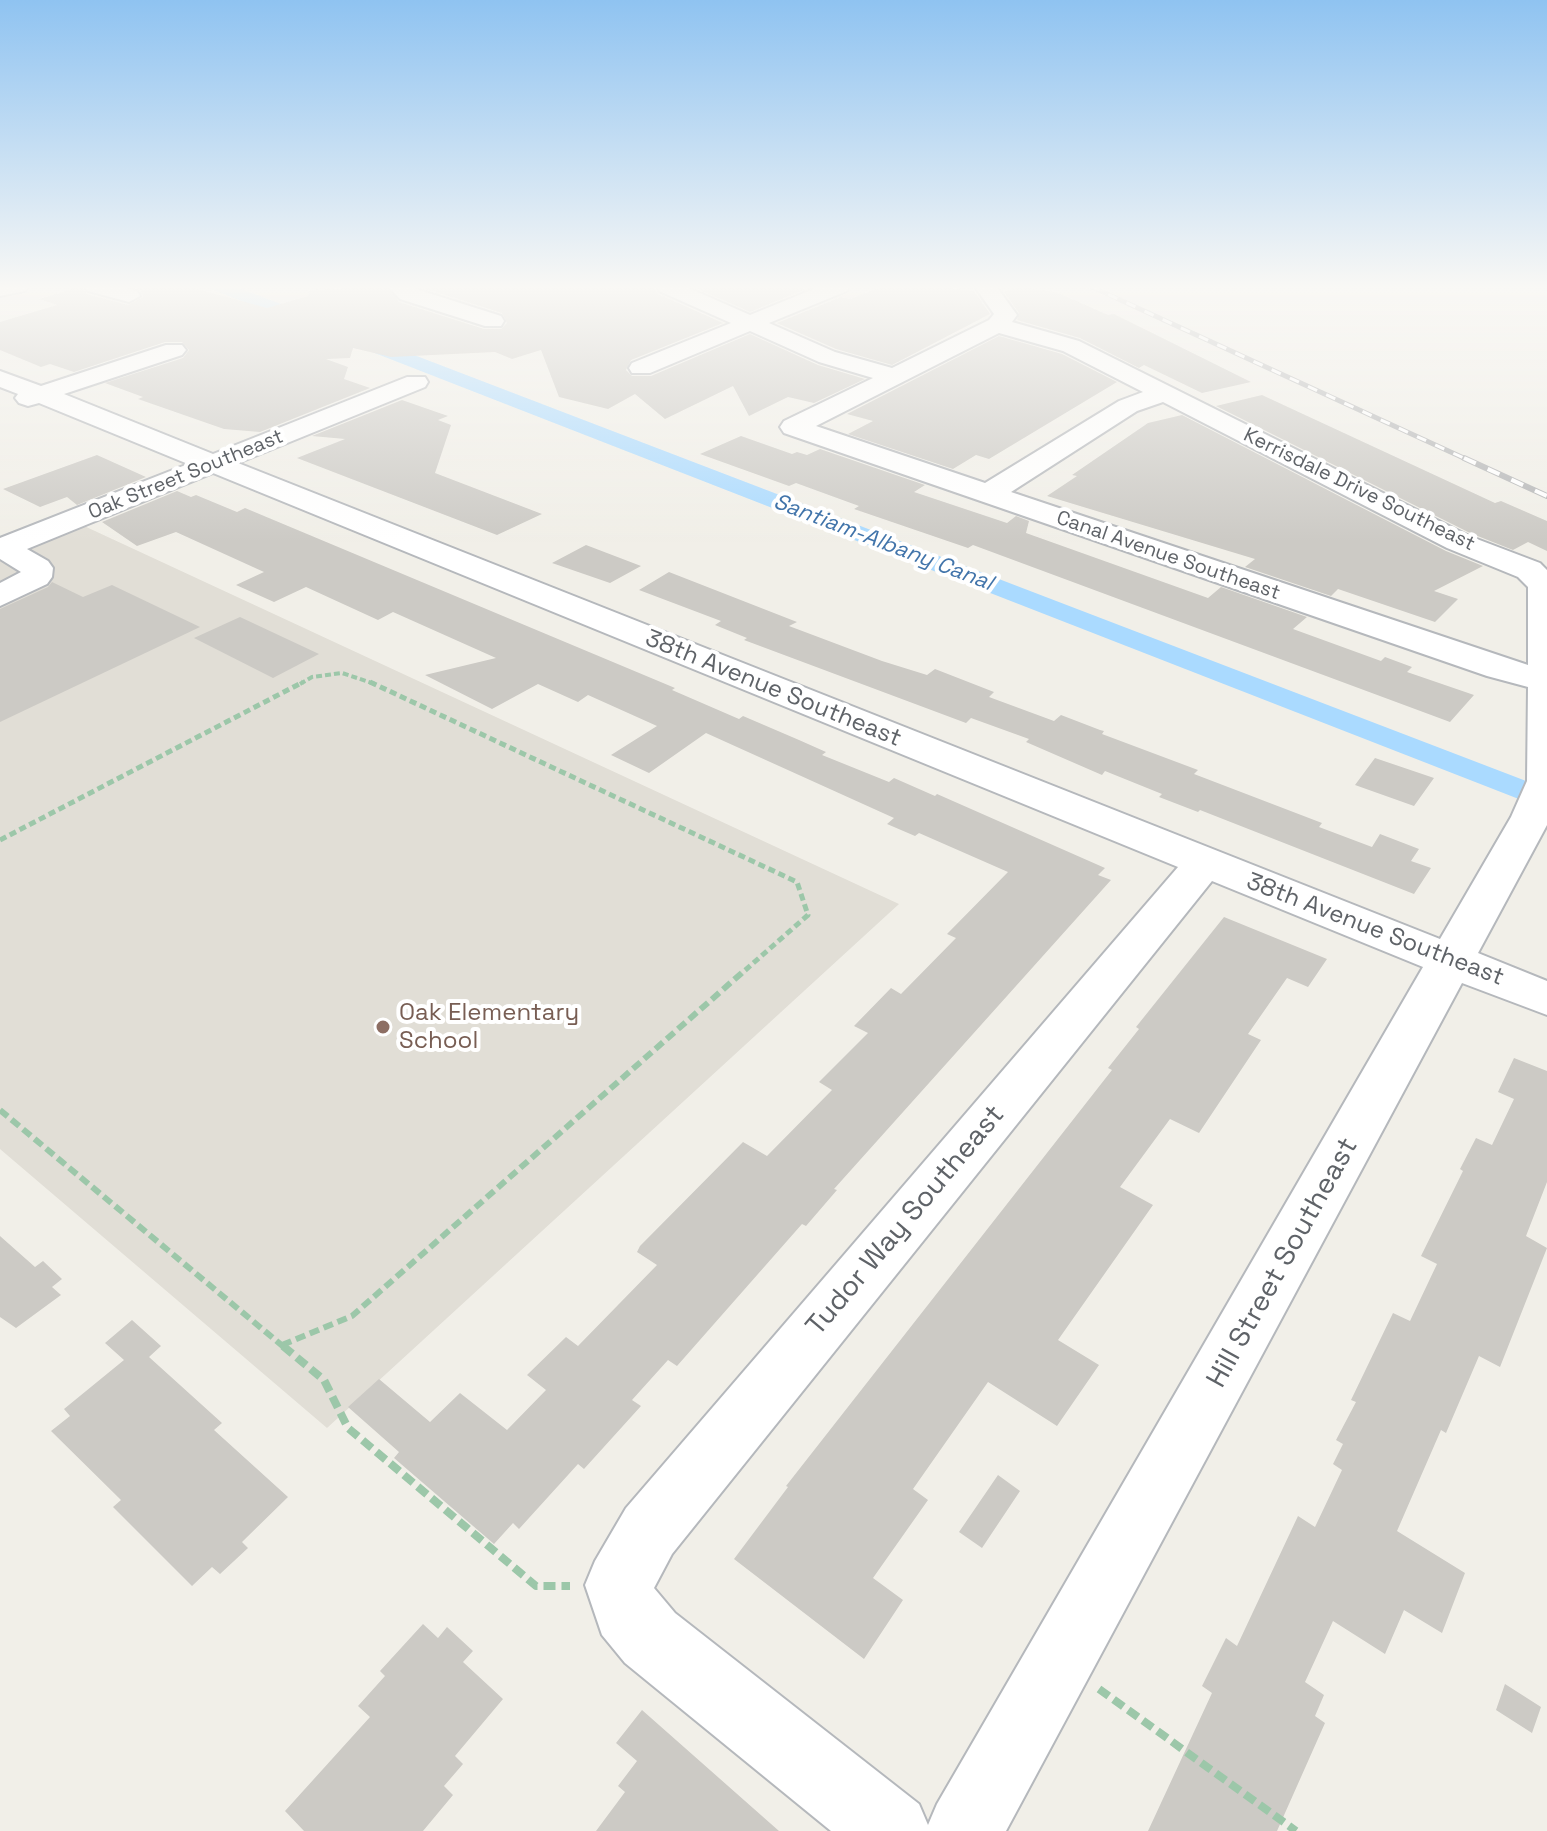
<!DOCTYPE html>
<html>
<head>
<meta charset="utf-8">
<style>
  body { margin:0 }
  canvas { display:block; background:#f1efe8 }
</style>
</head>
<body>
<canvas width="1547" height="1831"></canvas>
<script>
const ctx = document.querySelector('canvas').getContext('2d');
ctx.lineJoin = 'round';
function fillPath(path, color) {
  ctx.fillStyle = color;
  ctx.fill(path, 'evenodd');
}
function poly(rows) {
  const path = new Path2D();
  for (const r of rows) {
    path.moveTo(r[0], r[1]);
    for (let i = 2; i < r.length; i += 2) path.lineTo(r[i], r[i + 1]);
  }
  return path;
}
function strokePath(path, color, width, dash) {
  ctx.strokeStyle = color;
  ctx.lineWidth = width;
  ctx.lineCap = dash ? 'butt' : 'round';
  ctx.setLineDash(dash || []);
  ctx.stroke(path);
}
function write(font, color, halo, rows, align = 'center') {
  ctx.font = font + ' "Space Grotesk",sans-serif';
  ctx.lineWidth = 8;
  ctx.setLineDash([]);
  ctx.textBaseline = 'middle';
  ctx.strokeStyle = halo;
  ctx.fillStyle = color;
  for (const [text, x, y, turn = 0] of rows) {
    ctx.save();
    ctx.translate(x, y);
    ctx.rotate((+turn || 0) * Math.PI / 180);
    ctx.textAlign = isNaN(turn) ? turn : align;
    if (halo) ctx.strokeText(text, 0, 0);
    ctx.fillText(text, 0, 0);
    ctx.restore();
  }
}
const education = poly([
  [82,525,899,904,327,1428,0,1149,0,558]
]);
const canal = poly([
  [210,286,234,286,1547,789,1547,810,213,290,210,286]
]);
const building = poly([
  [82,286,87,294,128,305,143,297,140,289,128,286,187,286,267,308,308,296,310,290,388,286,399,302,484,329,501,329,507,323,502,313,417,286,654,286,658,294,723,323,631,360,626,370,632,376,651,376,750,334,818,365,865,379,814,403,788,397,749,416,733,386,665,419,635,394,608,409,559,397,541,350,512,359,495,352,391,357,353,348,350,358,326,359,348,367,344,379,370,388,260,432,224,429,138,399,143,397,105,383,183,358,189,350,182,342,165,342,74,372,50,364,41,367,0,350,0,322,57,305,39,299],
  [691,286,793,286,806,289,750,312],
  [883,286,934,286,974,291,990,314,892,365,836,349,777,323,841,297,850,299],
  [1016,286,1056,292,1108,315,1114,314,1251,382,1202,393,1144,365,1139,368,1080,338,1017,320,1019,313,1004,292],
  [999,336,1062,354,1117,382,989,459,976,455,953,469,848,434,873,421,847,414],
  [1262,395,1495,503,1501,501,1547,521,1547,551,1528,542,1513,550,1470,533,1216,406],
  [402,400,448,416,438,420,451,425,435,473,542,514,497,535,297,458,345,439,312,436],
  [1182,415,1446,551,1483,566,1434,591,1458,599,1435,622,1338,589,1331,596,1245,567,1255,559,1047,496,1077,476,1072,475,1148,423],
  [741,436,792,454,797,452,807,455,820,449,925,485,914,492,1007,523,1016,516,1029,521,1026,533,1208,598,1221,587,1307,617,1293,629,1381,661,1385,657,1412,667,1407,672,1474,695,1450,722,973,545,968,548,854,509,859,506,796,483,789,486,700,454],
  [97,455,146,477,77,505,67,497,40,507,3,489],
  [177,491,191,497,196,495,237,512,245,508,675,688,672,690,739,719,743,716,799,740,826,752,822,755,889,782,894,778,935,796,937,794,1105,868,1098,875,1111,880,834,1189,837,1190,806,1226,802,1224,677,1366,668,1360,632,1400,641,1406,584,1469,578,1464,519,1529,513,1523,494,1544,394,1458,399,1452,348,1407,379,1379,430,1422,460,1393,507,1430,546,1390,527,1375,566,1337,578,1346,657,1265,637,1252,640,1246,743,1142,767,1156,832,1090,819,1082,868,1033,854,1026,891,988,901,994,956,938,947,934,1008,872,919,833,915,836,887,824,894,818,706,733,649,773,611,755,657,726,588,695,578,702,538,684,492,709,425,675,496,658,393,612,378,620,306,587,274,602,236,585,264,572,176,532,137,546,102,522],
  [586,545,641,566,610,583,552,563],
  [669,572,797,622,789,626,882,661,927,675,935,669,994,692,989,697,1054,721,1061,715,1100,730,1104,731,1102,734,1198,770,1194,774,1322,823,1319,827,1372,847,1380,834,1419,849,1411,861,1431,868,1414,894,1200,810,1198,812,1159,797,1162,794,1105,771,1102,775,1026,742,1029,739,971,718,966,723,744,640,747,638,715,625,721,621,639,590],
  [52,582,83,597,112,585,200,627,0,722,0,609,48,587],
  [240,617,319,654,273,678,194,638],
  [1375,758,1434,778,1414,806,1355,785],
  [1224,917,1327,959,1308,987,1287,978,1248,1034,1261,1040,1199,1133,1170,1119,1120,1187,1153,1205,1058,1340,1099,1365,1057,1426,988,1382,913,1489,928,1500,873,1578,903,1600,864,1659,734,1559,788,1487,786,1486,1112,1070,1108,1068,1139,1029,1136,1027],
  [1514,1058,1547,1071,1547,1182,1526,1236,1547,1248,1500,1367,1479,1356,1446,1433,1441,1430,1397,1531,1465,1573,1442,1633,1404,1610,1385,1654,1333,1621,1305,1682,1324,1695,1315,1716,1325,1723,1277,1831,1148,1831,1212,1693,1202,1686,1226,1638,1237,1646,1298,1516,1315,1527,1342,1470,1333,1464,1343,1444,1336,1440,1356,1402,1351,1400,1393,1313,1410,1321,1437,1264,1421,1256,1463,1171,1460,1169,1476,1138,1492,1145,1514,1099,1498,1092],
  [0,1236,35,1267,43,1261,62,1279,52,1287,61,1295,16,1328,0,1317],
  [132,1320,161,1346,149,1357,222,1423,214,1430,288,1497,242,1542,248,1548,220,1574,212,1567,192,1586,113,1507,121,1500,51,1431,70,1416,64,1409,124,1360,105,1343],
  [998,1475,1020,1491,982,1548,959,1532],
  [423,1624,438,1638,447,1627,473,1651,463,1662,503,1699,455,1756,463,1764,444,1786,453,1795,423,1831,304,1831,285,1811,370,1717,358,1706,385,1676,380,1671],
  [1505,1684,1541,1707,1532,1733,1496,1710],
  [642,1710,779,1831,596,1831,625,1792,618,1786,637,1761,616,1743]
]);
const pathFar3 = poly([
  [300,684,312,677,342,673,375,684]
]);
const pathFar2 = poly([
  [370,682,797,882,808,915,742,973],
  [0,840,303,682]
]);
const pathFar1 = poly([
  [0,1110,285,1348],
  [282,1345,352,1316,744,971]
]);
const path = poly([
  [283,1346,324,1380,348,1428,536,1586,570,1586],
  [1099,1689,1296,1831]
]);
const minor = poly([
  [0,286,28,286,25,291,0,296,0,286],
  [85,286,117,286,137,291,140,296,129,302,88,291,85,286],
  [392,286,414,286,416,289,501,316,504,321,501,326,485,326,400,299,390,288,392,286],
  [657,286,684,286,750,315,821,286,849,286,847,291,769,323,835,352,892,368,989,320,994,314,975,287,996,286,1017,315,1012,322,1079,341,1469,536,1540,563,1547,570,1547,825,1478,953,1547,981,1547,1015,1462,983,1006,1831,831,1831,625,1663,602,1635,585,1585,595,1561,626,1508,1178,867,213,473,27,549,48,561,53,568,52,577,47,584,0,606,0,583,21,572,0,559,0,538,188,464,39,403,28,406,19,403,15,398,18,394,0,387,0,371,41,386,166,345,182,345,186,350,182,355,64,394,213,454,407,377,425,377,428,382,425,387,238,463,1440,939,1511,817,1527,781,1528,687,1487,676,784,433,780,427,784,421,873,378,819,362,750,331,650,373,632,373,629,368,632,363,731,323,659,291,657,286],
  [999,333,1063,351,1143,392,1119,401,985,483,816,426,999,333],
  [1163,402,1447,548,1518,577,1528,587,1528,665,1011,492,1137,411,1163,402],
  [1212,881,1423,967,937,1804,928,1825,919,1804,675,1613,654,1588,672,1554,1212,881]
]);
const railFar1 = poly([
  [1090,286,1468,460]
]);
const rail = poly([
  [1464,458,1547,496]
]);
const markers = [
  [383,1027,8,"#8d6e63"]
];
const farStreetnames = [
  ["Oak Street Southeast",186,475,-22],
  ["Kerrisdale Drive Southeast",1359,490,26],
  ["Canal Avenue Southeast",1168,556,19]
];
const farWaternames = [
  ["Santiam-Albany Canal",883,543,21]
];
const streetNames = [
  ["38th Avenue Southeast",773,689,22],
  ["38th Avenue Southeast",1375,930,21]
];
const educationNames = [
  ["Oak Elementary",399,1013],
  ["School",399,1041]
];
const nearStreetnames = [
  ["Tudor Way Southeast",906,1221,-50],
  ["Hill Street Southeast",1283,1263,-61]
];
fillPath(education, '#e1ded6');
fillPath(canal, '#aadaff');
fillPath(building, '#cccac5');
strokePath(minor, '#b5b8bc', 4);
strokePath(pathFar3, '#9cc7a9', 4, [6, 3]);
strokePath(pathFar2, '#9cc7a9', 5, [7, 4]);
strokePath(pathFar1, '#9cc7a9', 6, [10, 5]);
strokePath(path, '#9cc7a9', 8, [12, 6]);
fillPath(minor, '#fff');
strokePath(railFar1, '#b6b7b8', 5);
strokePath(rail, '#b6b7b8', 6);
strokePath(railFar1, '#fff', 3, [10]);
strokePath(rail, '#fff', 4, [13]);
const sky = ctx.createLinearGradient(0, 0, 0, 542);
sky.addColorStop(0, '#8fc3f1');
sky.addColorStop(0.53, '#f9f8f5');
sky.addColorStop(1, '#f9f8f500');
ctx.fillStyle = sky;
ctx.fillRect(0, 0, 1547, 542);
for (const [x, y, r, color] of markers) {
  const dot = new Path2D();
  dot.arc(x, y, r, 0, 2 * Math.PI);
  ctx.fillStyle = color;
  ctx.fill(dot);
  strokePath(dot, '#fff', 3);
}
write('20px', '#5f6368', '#fff', farStreetnames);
write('italic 22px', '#4174aa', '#fff', farWaternames);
write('24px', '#5f6368', '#fff', streetNames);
write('24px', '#785e54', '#fff', educationNames, 'left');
write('28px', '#5f6368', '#fff', nearStreetnames);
</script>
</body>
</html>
